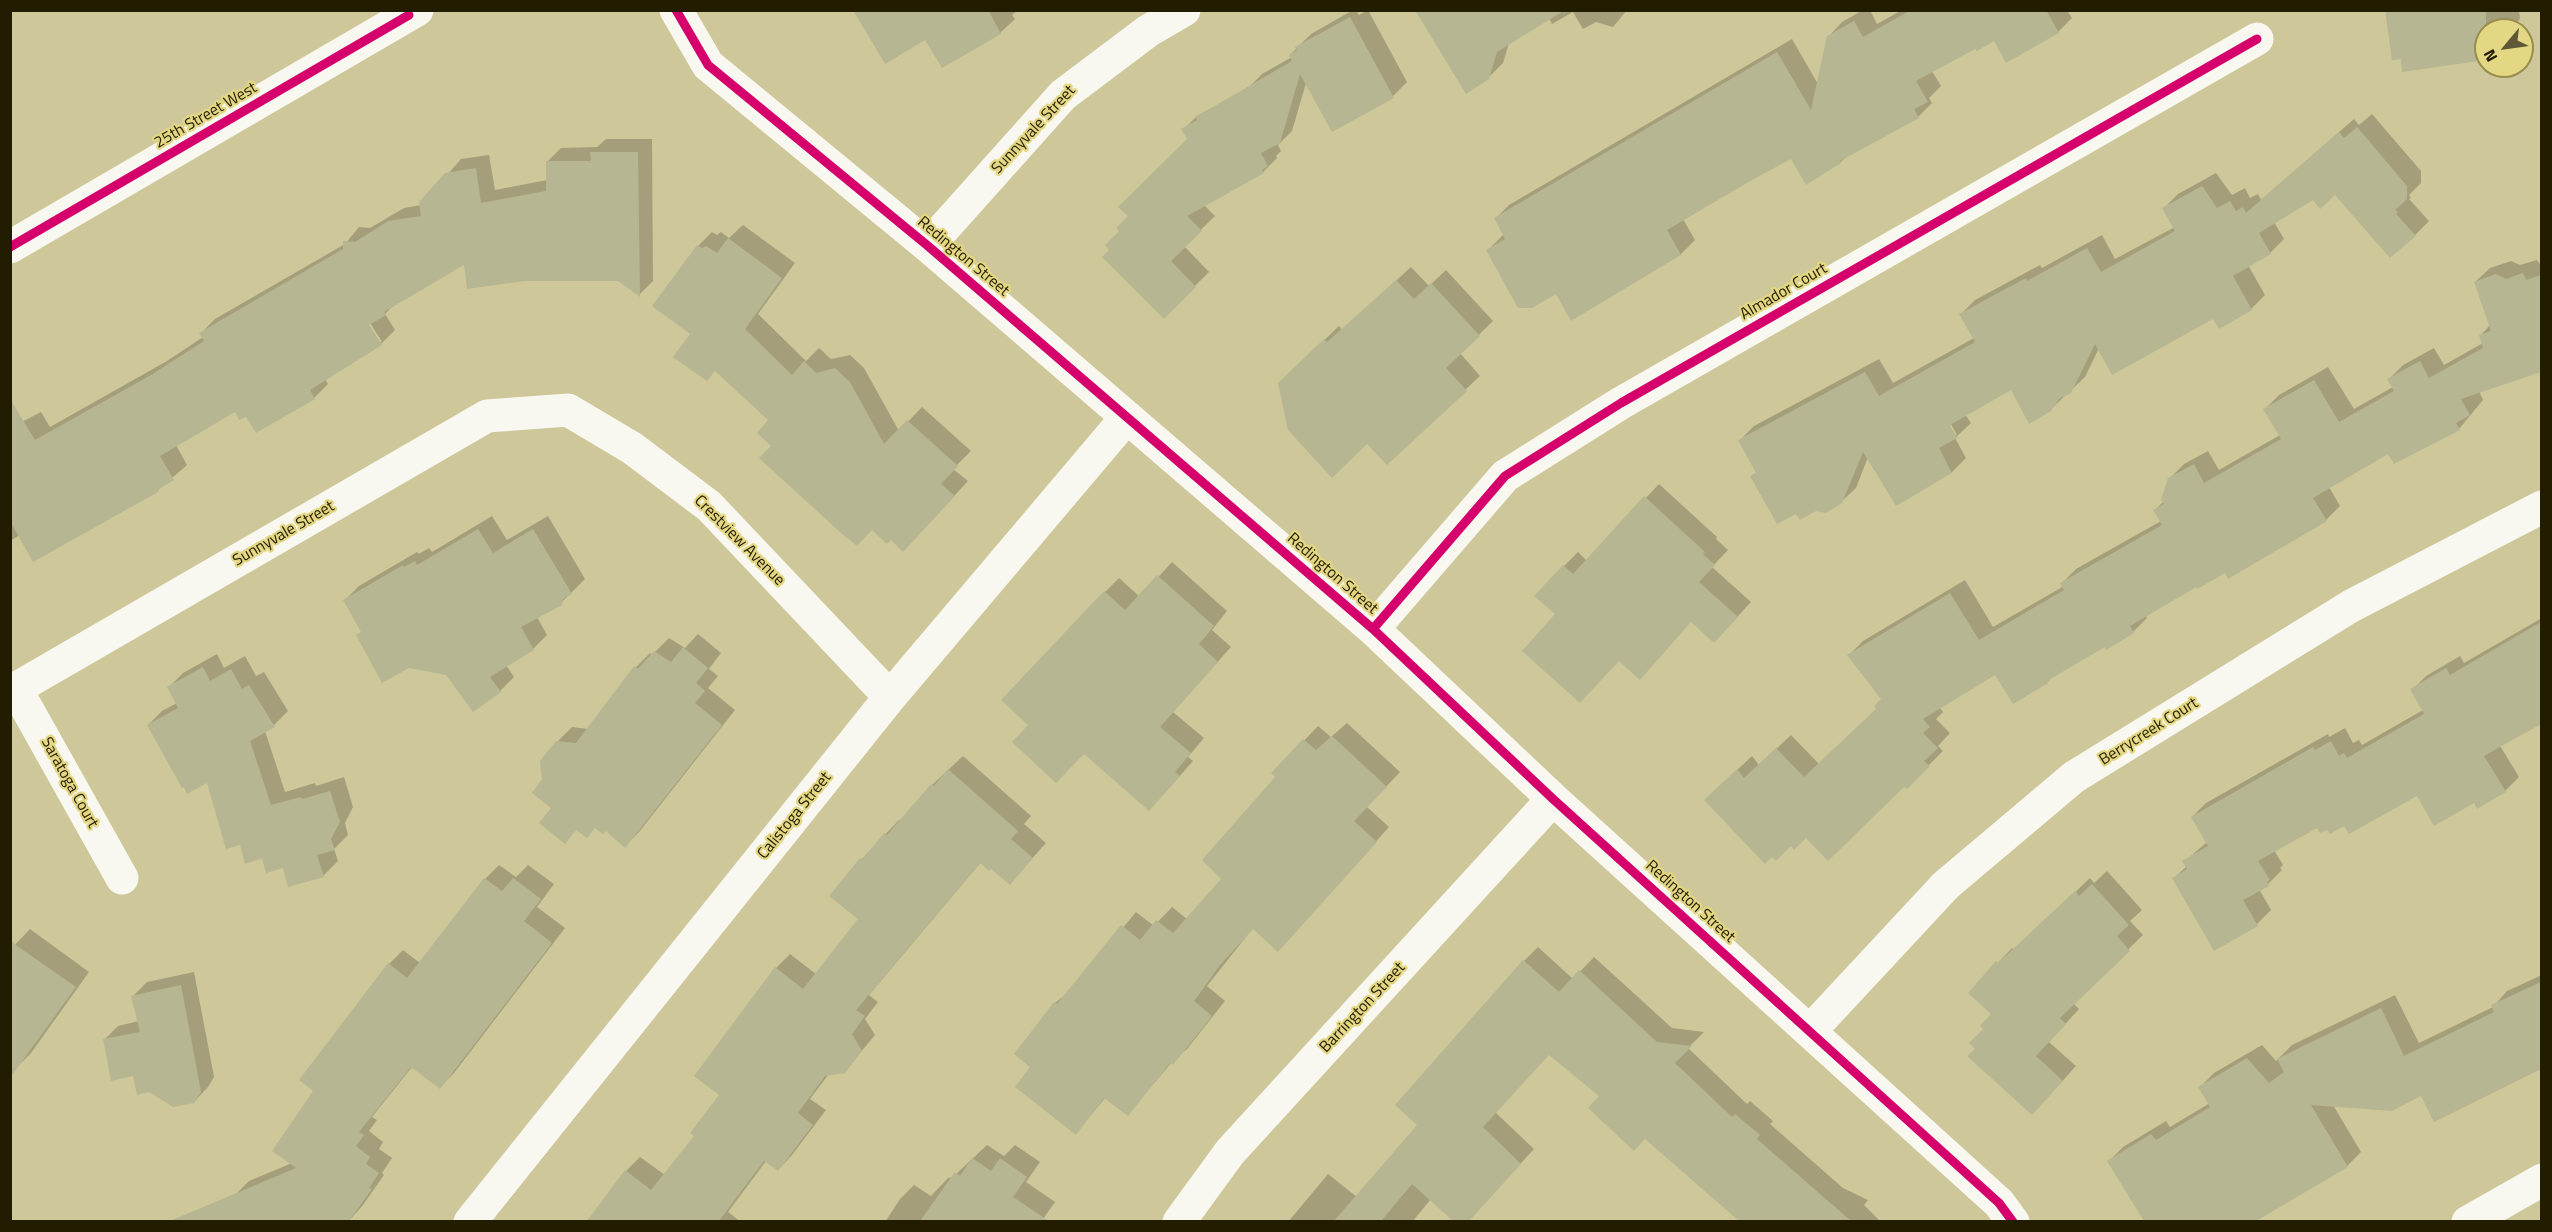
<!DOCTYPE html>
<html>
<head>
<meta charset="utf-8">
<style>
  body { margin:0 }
  #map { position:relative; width:2552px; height:1232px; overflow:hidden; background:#cec799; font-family:"Titillium Web",sans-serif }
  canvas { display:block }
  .frame { position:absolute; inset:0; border:12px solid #221c00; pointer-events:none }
  .north { position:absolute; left:2474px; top:18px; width:60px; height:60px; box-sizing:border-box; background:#e4d783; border:2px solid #968c4f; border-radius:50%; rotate:241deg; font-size:16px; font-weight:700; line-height:24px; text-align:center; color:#221c00 }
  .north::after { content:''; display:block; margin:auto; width:21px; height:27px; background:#5e5836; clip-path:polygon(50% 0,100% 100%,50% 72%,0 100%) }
</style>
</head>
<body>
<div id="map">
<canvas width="2552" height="1232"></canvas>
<div class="frame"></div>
<div class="north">N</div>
</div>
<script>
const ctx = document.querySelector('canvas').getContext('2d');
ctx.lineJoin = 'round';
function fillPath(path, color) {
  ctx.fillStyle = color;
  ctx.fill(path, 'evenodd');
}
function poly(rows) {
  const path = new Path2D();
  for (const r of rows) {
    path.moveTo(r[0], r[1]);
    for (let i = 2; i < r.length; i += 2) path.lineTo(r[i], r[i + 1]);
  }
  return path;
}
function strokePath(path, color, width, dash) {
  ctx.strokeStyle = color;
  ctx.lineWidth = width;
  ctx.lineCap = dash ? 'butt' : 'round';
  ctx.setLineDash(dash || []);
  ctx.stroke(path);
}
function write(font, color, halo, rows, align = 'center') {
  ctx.font = font + ' "Titillium Web",sans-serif';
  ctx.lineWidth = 4.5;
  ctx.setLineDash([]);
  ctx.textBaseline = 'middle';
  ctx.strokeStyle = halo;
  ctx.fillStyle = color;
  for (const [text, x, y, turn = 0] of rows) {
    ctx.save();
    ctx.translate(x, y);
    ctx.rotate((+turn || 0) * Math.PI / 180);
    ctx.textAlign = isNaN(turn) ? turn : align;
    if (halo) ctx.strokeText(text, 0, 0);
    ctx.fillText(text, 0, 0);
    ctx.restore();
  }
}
const shadow = poly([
  [855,10,1018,10,1012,15,1015,19,1000,33,943,66,926,38],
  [1353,10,1356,10,1359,15,1368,10,1407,82,1393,96,1332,130,1306,83,1292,131,1278,145,1281,151,1276,156,1277,158,1263,172,1204,205,1215,216,1184,246,1209,272,1164,317,1111,250,1130,216,1189,139,1183,130,1197,116,1248,88,1262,74,1292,57,1290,55,1311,34],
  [1417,10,1627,10,1613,27,1596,22,1583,29,1573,12,1552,24,1549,18,1509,43,1503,63,1488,78],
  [1863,10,1870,10,1877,24,1902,10,2071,10,2068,12,2072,18,2058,32,1994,39,1932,71,1941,86,1929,98,1932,103,1918,117,1847,156,1841,162,1792,157,1683,219,1695,240,1681,254,1571,319,1556,292,1488,250,1504,234,1495,219,1509,205,1792,39,1818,84,1828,37,1842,22],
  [2386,10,2519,10,2520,19,2509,30,2486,30,2486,59,2402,57],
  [2372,114,2421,171,2421,183,2409,195,2411,198,2409,199,2429,221,2415,235,2336,193,2313,198,2274,222,2284,239,2270,253,2248,265,2265,295,2251,309,2099,348,2085,377,2050,410,2011,388,1965,414,1971,423,1955,438,1966,458,1952,472,1897,504,1868,457,1856,488,1841,502,1815,509,1797,511,1752,476,1757,472,1740,440,1754,426,1879,359,1893,383,1974,338,1961,314,1975,300,2040,265,2042,268,2102,235,2115,259,2175,227,2164,208,2178,194,2216,173,2232,195,2245,188,2250,198,2258,194,2261,200,2354,119,2359,125],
  [1947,417,1957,435,1954,435,1945,419],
  [606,139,652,139,653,281,639,295,618,280,465,262,395,304,385,314,395,330,381,344,325,379,328,384,314,398,246,415,235,410,176,445,187,465,157,491,20,535,10,541,10,428,41,412,50,427,167,361,203,337,201,333,215,319,345,244,359,227,370,228,404,208,421,205,461,159,489,155,495,190,547,180,547,162,561,148,597,147],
  [367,318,382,342,379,342,364,319],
  [743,225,795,263,758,314,806,361,819,348,831,359,850,355,864,368,899,431,922,407,971,451,953,469,968,481,917,536,891,538,773,446,770,420,692,334,654,306,698,246,712,232,717,235,721,232,729,238],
  [2537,260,2542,267,2542,370,2479,391,2483,400,2459,429,2389,452,2329,487,2340,506,2326,520,2196,585,2145,615,2147,618,2133,632,2105,645,2054,675,2048,681,2013,702,1995,673,1939,707,1943,712,1936,719,1950,733,1938,746,1943,751,1907,787,1904,785,1806,836,1720,786,1752,756,1759,765,1791,735,1819,764,1878,708,1883,699,1849,655,1863,641,1965,580,1993,627,2064,586,2062,583,2076,569,2161,521,2155,510,2164,501,2169,479,2184,464,2208,451,2219,470,2280,435,2265,409,2279,395,2328,367,2354,409,2393,387,2389,379,2403,365,2434,348,2444,365,2483,343,2480,336,2490,325,2475,282,2490,268,2511,261,2520,265],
  [1411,267,1429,286,1446,270,1493,321,1460,353,1480,376,1387,463,1294,369,1339,326,1342,330],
  [1659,484,1717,537,1716,539,1728,550,1712,567,1751,602,1728,627,1692,621,1620,659,1557,614,1564,566,1578,552,1587,561],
  [492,516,507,540,548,516,585,579,561,603,537,617,547,635,533,649,506,665,514,677,500,691,362,631,344,601,359,586,417,552,419,554,429,548,432,552],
  [1172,562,1227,611,1212,630,1231,647,1173,712,1204,738,1188,757,1193,761,1163,795,1030,725,1105,592,1119,578,1140,597],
  [2542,618,2542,713,2505,733,2499,744,2519,777,2505,791,2474,801,2418,794,2344,824,2328,828,2318,826,2274,850,2283,865,2280,868,2282,870,2268,884,2259,889,2271,910,2257,924,2215,949,2174,878,2187,866,2184,862,2207,842,2192,817,2206,803,2328,734,2329,737,2345,728,2353,743,2359,740,2362,745,2423,710,2412,690,2426,676,2460,656,2464,663],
  [698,634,721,653,709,669,718,676,708,688,735,710,639,832,625,846,606,829,596,826,577,829,565,842,544,779,557,742,572,727,588,729,636,667,650,653,652,655,669,638,685,648],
  [217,654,224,668,245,656,256,676,264,672,288,711,274,725,265,731,285,792,315,783,316,786,344,777,353,807,345,823,348,835,334,849,338,861,324,875,289,885,284,866,241,843,207,781,148,725,162,711,177,703,169,687,183,673],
  [1347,723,1400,772,1367,807,1389,827,1278,950,1253,928,1207,986,1225,1001,1187,1049,1172,1062,1128,1114,1106,1097,1076,1133,1032,1067,1016,1054,1055,1003,1071,990,1136,912,1154,926,1172,907,1187,919,1223,879,1277,777,1273,773,1318,726,1331,737],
  [963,756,1031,816,1024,824,1046,843,1010,883,991,867,981,862,869,995,878,1002,865,1019,875,1035,845,1071,828,1075,810,1099,826,1110,792,1155,778,1170,766,1161,728,1212,741,1222,587,1222,626,1171,640,1157,665,1175,696,1136,721,1095,776,968,790,954,816,974,860,919,861,860,899,820,901,821,932,785],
  [499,865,516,877,528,865,554,884,537,907,565,928,454,1073,440,1087,412,1067,372,1117,377,1120,369,1131,383,1142,379,1149,392,1158,382,1173,384,1175,363,1205,348,1222,222,1222,234,1196,249,1181,292,1163,315,1090,301,1080,389,964,403,950,420,963,485,879],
  [2107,871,2142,910,2130,921,2143,935,2073,1003,2079,1009,2049,1042,2076,1066,2046,1099,1977,1049,1993,1013,1970,993,2012,948,2014,950,2090,878,2094,883],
  [30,929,89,972,31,1053,17,1067,10,950],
  [1538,947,1573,979,1594,957,1672,1028,1704,1032,1688,1048,1747,1104,1750,1101,1773,1121,1770,1124,1843,1188,1868,1200,1864,1205,1881,1222,1741,1222,1601,1096,1549,1054,1495,1112,1534,1149,1467,1222,1456,1222,1431,1199,1412,1222,1288,1222,1328,1174,1357,1197,1419,1125,1524,961],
  [194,972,214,1077,208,1087,194,1102,134,1075,104,1040,118,1026,139,1021,133,996,147,982],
  [2542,975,2542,1067,2435,1120,2422,1094,2333,1105,2361,1152,2347,1166,2254,1222,2201,1222,2197,1215,2187,1222,2146,1222,2109,1161,2123,1147,2166,1121,2170,1127,2210,1103,2200,1087,2214,1073,2262,1045,2276,1061,2292,1045,2395,995,2419,1043,2493,1007,2507,991],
  [987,1145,1004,1156,1015,1145,1040,1162,1026,1182,1055,1202,1041,1222,885,1222,900,1199,914,1185,931,1196,948,1178,953,1177]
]);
const building = poly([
  [853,10,988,10,1001,34,942,68,925,40,885,64],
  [1415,10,1565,10,1497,52,1489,79,1466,94],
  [1911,10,2046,10,2059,33,2006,63,1994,41,1977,51,1975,49,1916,81,1928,102,1914,109,1919,118,1840,161,1841,163,1806,185,1791,159,1750,181,1667,230,1681,255,1571,321,1556,294,1532,308,1518,308,1486,250,1505,239,1494,218,1777,52,1811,110,1827,36,1854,21,1863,37],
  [2385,10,2486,10,2486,60,2402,72,2401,59,2392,60],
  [1350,17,1394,98,1332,132,1300,74,1280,143,1261,153,1268,166,1262,170,1264,173,1187,216,1202,231,1171,261,1196,287,1164,319,1102,257,1109,250,1105,245,1119,231,1116,228,1128,216,1118,207,1187,139,1181,129,1197,120,1196,117,1292,61,1289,55,1297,50,1295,47],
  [2357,127,2407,186,2407,199,2395,210,2398,212,2396,214,2416,236,2390,258,2335,195,2320,209,2313,200,2259,233,2271,254,2233,276,2252,310,2219,329,2213,319,2112,375,2095,344,2071,393,2059,399,2051,411,2029,424,2011,390,1950,425,1957,438,1939,448,1952,473,1896,506,1863,452,1842,503,1826,513,1816,511,1800,520,1796,514,1777,524,1750,476,1756,473,1738,440,1865,372,1879,396,1975,342,1959,314,2026,278,2027,281,2087,248,2101,272,2175,231,2162,208,2202,186,2217,208,2230,201,2236,211,2243,207,2246,213,2339,132,2344,138],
  [590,152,638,152,640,297,618,281,524,281,467,289,464,265,384,312,386,315,369,325,382,345,310,390,315,399,256,433,246,417,239,420,235,412,160,456,174,480,157,490,158,492,33,562,10,521,10,399,35,440,151,375,204,341,199,333,343,249,343,241,355,242,388,221,421,216,419,202,445,173,476,168,481,203,546,191,546,161,591,161],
  [728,238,782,278,745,329,792,375,804,361,816,373,835,368,850,382,884,444,907,420,958,466,941,484,955,496,903,552,891,540,887,544,872,530,857,546,841,533,759,458,771,446,757,433,768,420,715,371,707,381,673,357,690,334,652,306,697,245,702,248,706,246,717,253],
  [2523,273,2526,280,2541,275,2541,372,2461,399,2470,415,2456,423,2460,430,2394,464,2388,454,2313,498,2327,521,2228,579,2225,573,2197,589,2196,587,2130,626,2134,633,2106,650,2105,647,2047,681,2048,683,2013,704,1995,675,1923,719,1930,727,1923,733,1938,748,1924,761,1930,766,1907,789,1904,787,1828,861,1806,838,1794,850,1791,846,1776,861,1772,857,1765,864,1704,800,1737,769,1744,778,1776,748,1804,777,1876,709,1874,706,1881,699,1847,655,1950,593,1979,640,2064,590,2060,583,2162,525,2153,510,2164,504,2161,500,2168,478,2194,464,2204,483,2281,439,2263,409,2314,380,2339,422,2394,391,2387,379,2420,361,2429,378,2483,348,2479,335,2491,331,2474,282,2496,274,2506,279],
  [1396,280,1414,299,1431,283,1480,336,1446,368,1467,391,1387,465,1367,444,1332,478,1288,430,1278,383,1324,339,1327,342],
  [1644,496,1705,552,1703,554,1715,565,1699,582,1738,617,1714,643,1691,622,1640,680,1619,661,1580,703,1522,651,1555,614,1534,596,1563,565,1573,574],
  [478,529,493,553,533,529,572,594,563,599,562,605,521,627,534,650,490,677,501,692,473,712,446,675,409,668,382,683,356,635,361,632,343,600,403,565,404,567,415,561,417,565],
  [1157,575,1214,626,1199,644,1218,662,1160,727,1191,753,1175,772,1180,776,1149,811,1084,754,1056,783,1012,742,1028,725,1001,700,1104,591,1125,610],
  [2541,622,2541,724,2484,756,2506,792,2477,809,2474,803,2434,826,2417,796,2349,834,2344,826,2330,834,2327,830,2320,833,2317,828,2258,861,2270,880,2267,882,2269,886,2243,900,2258,926,2214,951,2172,878,2187,869,2182,861,2208,846,2191,817,2313,747,2315,750,2331,741,2339,756,2344,753,2347,758,2424,714,2410,689,2446,668,2450,675],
  [683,647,708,668,696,683,705,691,695,703,722,725,625,848,606,831,603,834,595,828,587,838,576,830,565,844,539,823,551,808,532,793,542,779,540,761,556,741,576,743,634,666,638,669,654,651,671,662],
  [203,667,210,681,231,669,242,689,249,685,275,727,250,741,271,805,301,797,302,799,330,791,340,822,331,839,335,850,317,855,324,877,288,887,283,868,266,873,262,858,245,864,240,845,226,849,207,783,187,794,184,787,182,788,147,725,178,708,167,687],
  [1332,736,1387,787,1354,821,1377,842,1278,952,1253,929,1220,965,1194,1001,1212,1016,1173,1065,1170,1063,1128,1116,1104,1098,1076,1135,1015,1087,1030,1067,1014,1054,1054,1002,1057,1004,1121,925,1140,940,1156,920,1173,933,1221,879,1202,860,1275,777,1271,773,1303,739,1316,750],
  [948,769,1018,831,1011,839,1033,858,1010,885,991,869,989,871,980,863,856,1010,865,1016,852,1034,862,1051,845,1073,825,1076,798,1113,813,1125,778,1171,764,1161,719,1221,587,1221,625,1170,651,1190,694,1136,690,1133,719,1095,694,1076,775,967,803,989,858,919,829,896,860,858,862,860,884,833,887,835,931,784,934,786],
  [484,878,502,891,513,878,541,899,524,921,552,943,440,1089,411,1067,359,1132,364,1135,356,1146,370,1157,366,1164,379,1173,369,1188,372,1189,349,1221,170,1221,296,1168,272,1151,313,1091,299,1080,388,963,407,978],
  [2092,884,2129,925,2117,936,2130,951,2060,1018,2066,1024,2036,1056,2063,1081,2032,1115,1967,1056,1975,1049,1969,1043,1983,1029,1980,1026,1991,1014,1968,993,1996,961,1998,963,2075,891,2079,896],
  [10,941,76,987,10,1078],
  [1523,960,1559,992,1579,970,1657,1042,1692,1046,1675,1063,1732,1117,1735,1114,1760,1135,1757,1139,1851,1221,1739,1221,1645,1139,1634,1151,1588,1108,1599,1096,1549,1055,1483,1127,1521,1164,1469,1221,1453,1221,1412,1184,1381,1221,1334,1221,1417,1125,1395,1105],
  [2541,982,2541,1069,2434,1122,2421,1096,2392,1111,2311,1105,2348,1167,2256,1221,2144,1221,2107,1161,2151,1134,2156,1140,2210,1107,2198,1087,2247,1058,2269,1083,2284,1072,2277,1059,2381,1008,2404,1056,2494,1012,2491,1005],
  [181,985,201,1092,194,1103,173,1107,149,1092,137,1095,133,1076,111,1081,103,1039,140,1032,131,996],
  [972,1158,991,1171,1000,1158,1027,1177,1013,1197,1049,1221,920,1221,955,1172,960,1176]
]);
const street = poly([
  [676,10,708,65,928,246,1373,629,1553,799,1999,1203,2013,1222],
  [928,246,1063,95,1148,31,1184,10],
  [1373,629,1505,476,1621,403,2257,39],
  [16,689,122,878],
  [10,692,487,416,568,410,632,448,709,506,890,697],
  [1811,1030,1946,885,2074,777,2351,606,2542,507],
  [470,1222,890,697,1127,417],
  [1179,1222,1230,1152,1553,799],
  [2468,1222,2542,1180]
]);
const secondary = poly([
  [10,247,417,10]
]);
const cycleway = poly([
  [676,10,708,65,928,246,1373,629,1553,799,1999,1203,2013,1222],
  [10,247,409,15],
  [1373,629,1505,476,1621,403,2257,39]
]);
const streetNames = [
  ["25th Street West",206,116,-30],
  ["Sunnyvale Street",1034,130,-47],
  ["Redington Street",963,257,40],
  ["Almador Court",1784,292,-30],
  ["Sunnyvale Street",284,534,-30],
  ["Crestview Avenue",739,541,45],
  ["Redington Street",1332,574,41],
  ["Berrycreek Court",2149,732,-32],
  ["Saratoga Court",69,783,61],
  ["Calistoga Street",795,816,-51],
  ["Redington Street",1690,902,42],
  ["Barrington Street",1363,1008,-47]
];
fillPath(shadow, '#0003');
fillPath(building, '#b6b692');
strokePath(street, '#f8f7f0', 33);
strokePath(secondary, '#f8f7f0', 33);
strokePath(cycleway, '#d6006c', 9);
write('16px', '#221c00', '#e4d783', streetNames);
</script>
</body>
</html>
